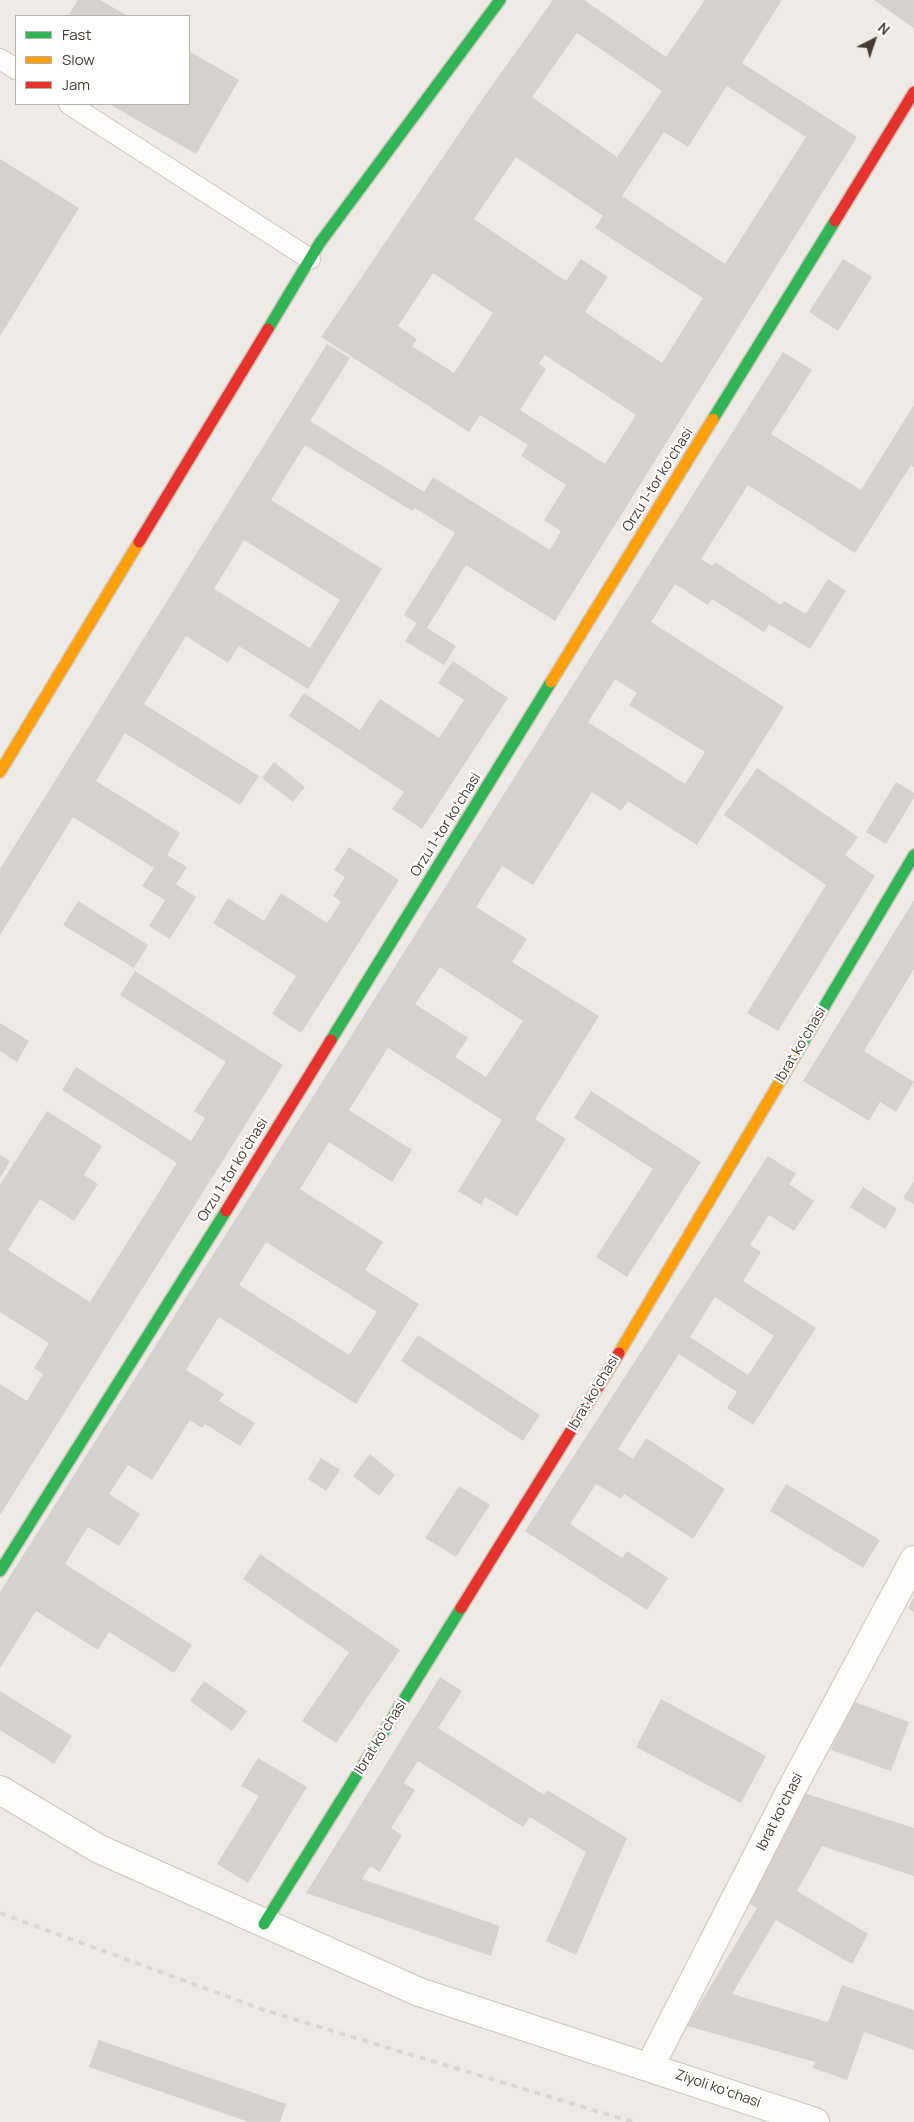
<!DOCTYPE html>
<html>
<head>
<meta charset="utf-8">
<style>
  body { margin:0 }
  #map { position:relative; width:914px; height:2122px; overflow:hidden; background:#eeeae5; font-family:Manrope,sans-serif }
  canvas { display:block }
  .legend { position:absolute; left:15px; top:15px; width:175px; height:90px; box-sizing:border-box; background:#fff; border:1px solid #b4b1ad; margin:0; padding:6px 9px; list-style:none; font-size:15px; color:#443b32 }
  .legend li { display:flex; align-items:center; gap:10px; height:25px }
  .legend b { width:25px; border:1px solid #b4b1ad }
  .north { position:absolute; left:849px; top:15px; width:50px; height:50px; -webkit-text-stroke:4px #fff; paint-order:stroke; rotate:41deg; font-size:14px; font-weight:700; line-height:20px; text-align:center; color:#443b32 }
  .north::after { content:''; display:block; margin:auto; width:18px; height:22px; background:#443b32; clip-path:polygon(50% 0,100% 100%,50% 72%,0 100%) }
</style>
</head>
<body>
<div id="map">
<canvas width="914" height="2122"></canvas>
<ul class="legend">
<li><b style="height:6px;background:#30b455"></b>Fast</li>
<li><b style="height:6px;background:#ff9f0a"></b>Slow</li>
<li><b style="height:6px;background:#e5322d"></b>Jam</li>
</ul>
<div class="north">N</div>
</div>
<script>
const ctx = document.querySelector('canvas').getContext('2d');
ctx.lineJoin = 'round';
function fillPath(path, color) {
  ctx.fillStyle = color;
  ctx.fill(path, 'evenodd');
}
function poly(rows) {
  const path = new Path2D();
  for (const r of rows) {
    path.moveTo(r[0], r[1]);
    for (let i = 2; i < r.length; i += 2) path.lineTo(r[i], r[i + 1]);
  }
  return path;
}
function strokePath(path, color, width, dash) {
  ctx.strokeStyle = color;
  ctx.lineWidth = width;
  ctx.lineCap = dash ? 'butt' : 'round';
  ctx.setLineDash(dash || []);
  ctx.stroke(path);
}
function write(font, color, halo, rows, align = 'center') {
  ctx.font = font + ' Manrope,sans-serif';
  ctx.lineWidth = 4.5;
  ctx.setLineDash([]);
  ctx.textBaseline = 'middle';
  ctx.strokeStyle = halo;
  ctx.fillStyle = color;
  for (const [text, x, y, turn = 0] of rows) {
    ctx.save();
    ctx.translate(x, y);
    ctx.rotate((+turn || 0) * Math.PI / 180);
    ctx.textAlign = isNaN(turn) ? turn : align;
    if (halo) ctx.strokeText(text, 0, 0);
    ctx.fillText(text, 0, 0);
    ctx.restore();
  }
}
const building = poly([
  [78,0,100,0,128,16,68,16],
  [553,0,584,0,666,57,705,0,782,0,742,63,857,137,555,621,466,565,427,628,456,646,444,665,405,641,417,623,404,615,455,533,415,508,412,511,305,445,271,500,382,569,308,689,239,646,228,663,186,636,144,704,259,776,240,805,125,733,96,781,180,833,167,855,187,867,176,884,196,897,170,939,149,926,165,900,142,886,154,868,73,817,0,935,0,869,327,344,350,358,310,421,424,492,433,477,550,550,561,531,544,520,566,485,521,456,528,445,480,415,469,432,321,337,481,101],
  [577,33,662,91,617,157,532,97],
  [727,86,806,137,725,264,622,196,664,132,688,147],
  [516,157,603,216,595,228,703,298,662,363,585,312,608,277,581,259,566,281,474,219],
  [433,273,493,313,454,373,412,346,417,339,398,326],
  [545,355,636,415,605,464,520,410,546,369,539,364],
  [244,540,340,600,310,648,214,589],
  [874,0,914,0,914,28],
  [189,51,239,80,196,154,109,104,189,104],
  [0,159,79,208,0,336],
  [843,259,872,277,838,331,809,312],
  [783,352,812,370,771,434,861,490,914,405,914,467,911,465,855,553,748,485,701,559,712,566,715,562,781,605,784,601,806,614,828,579,846,591,810,649,769,624,764,632,712,599,708,605,675,584,651,622,784,707,697,845,628,801,621,811,592,792,533,885,502,866,476,907,527,939,512,962,599,1016,535,1119,566,1139,517,1216,485,1197,481,1205,458,1191,502,1120,388,1048,349,1110,412,1150,392,1182,329,1142,300,1189,383,1242,365,1270,419,1304,356,1404,219,1317,186,1370,224,1394,219,1401,255,1423,240,1446,205,1424,202,1428,190,1420,152,1480,128,1465,109,1494,140,1514,119,1546,88,1527,65,1564,192,1645,174,1673,109,1632,98,1650,36,1611,0,1668,0,1592],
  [615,679,637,693,629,705,705,752,685,784,588,722],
  [440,967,523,1021,486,1077,455,1057,468,1038,415,1004],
  [266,1242,377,1312,349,1355,239,1285],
  [453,661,508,698,422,829,392,809,404,792,289,716,304,693,360,730,380,699,439,738,464,700,438,683],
  [274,762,305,787,293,802,262,778],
  [757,768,858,837,845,855,875,876,778,1031,747,1013,826,885,724,815],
  [896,782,914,793,914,798,886,844,866,832],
  [349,847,399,880,301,1033,272,1014,296,976,213,923,228,898,264,921,281,893,327,923,341,902,333,896,345,877,334,870],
  [914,900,914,969,864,1051,914,1082,896,1112,880,1102,869,1121,803,1081],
  [78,901,148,945,134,968,63,925],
  [135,971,283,1065,0,1515,0,1384,27,1401,43,1374,34,1368,49,1343,0,1312,0,1185,47,1111,102,1146,84,1175,98,1184,74,1221,40,1199,8,1250,90,1302,177,1163,62,1090,76,1067,191,1141,205,1118,194,1111,226,1062,120,995],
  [0,1023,29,1041,17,1062,0,1051],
  [591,1091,701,1162,627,1277,596,1257,653,1169,574,1118],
  [0,1155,10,1161,0,1178],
  [768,1156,796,1174,789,1184,814,1201,794,1231,769,1215,750,1245,761,1252,743,1281,816,1328,753,1425,727,1408,737,1392,679,1354,618,1449,633,1459,646,1438,725,1489,693,1539,624,1494,621,1499,596,1484,570,1524,622,1558,627,1551,668,1578,647,1610,525,1531],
  [715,1297,774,1336,748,1375,690,1337],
  [914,1181,914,1204,903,1198],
  [863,1187,897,1209,885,1229,850,1207],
  [418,1335,540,1415,523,1441,401,1361],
  [370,1454,395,1475,379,1496,353,1476],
  [321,1458,340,1470,326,1491,308,1479],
  [786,1484,880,1540,863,1568,770,1511],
  [459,1486,490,1505,456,1557,425,1538],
  [260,1554,400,1650,336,1743,302,1721,349,1652,243,1579],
  [914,1597,914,1612,908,1608],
  [440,1677,462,1691,438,1728,544,1795,547,1790,627,1838,576,1955,546,1941,586,1852,530,1817,523,1827,418,1761,404,1783,415,1790,391,1828,402,1835,380,1872,370,1866,362,1879,500,1926,491,1956,306,1893],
  [204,1681,247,1711,232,1731,190,1701],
  [0,1691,72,1736,54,1764,0,1730],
  [661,1699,766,1756,741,1803,636,1747],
  [850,1700,909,1722,891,1771,831,1750],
  [258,1758,307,1787,248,1883,217,1864,259,1796,241,1786],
  [804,1793,914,1828,914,1876,822,1846,797,1891,868,1934,852,1964,776,1920,732,1994,828,2022,842,1985,914,2010,914,2050,864,2032,847,2080,813,2068,815,2062,687,2026,757,1908,744,1901],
  [99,2040,286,2104,280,2122,249,2122,89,2067]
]);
const lane = poly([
  [0,59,16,69],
  [69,104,310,259]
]);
const street = poly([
  [0,1790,99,1849,419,1992,815,2122],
  [650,2066,791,1790,914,1560]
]);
const fast = poly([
  [268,329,319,244,500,0],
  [713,419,835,221],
  [331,1040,551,682],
  [795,1056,914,855],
  [0,1571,226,1211],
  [264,1924,461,1608]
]);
const slow = poly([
  [551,682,713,419],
  [0,772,139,542],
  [619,1353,795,1056]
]);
const jam = poly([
  [835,221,914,92],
  [139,542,268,329],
  [226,1211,331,1040],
  [461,1608,619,1353]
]);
const rail = poly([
  [0,1913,264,2010,633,2122]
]);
const streetNames = [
  ["Orzu 1-tor koʻchasi",658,480,-58],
  ["Orzu 1-tor koʻchasi",446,825,-58],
  ["Ibrat koʻchasi",801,1045,-59],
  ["Orzu 1-tor koʻchasi",233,1170,-58],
  ["Ibrat koʻchasi",594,1393,-59],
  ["Ibrat koʻchasi",381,1737,-58],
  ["Ibrat koʻchasi",780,1812,-63],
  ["Ziyoli koʻchasi",718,2089,19]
];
fillPath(building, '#d6d1cc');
strokePath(lane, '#cac6c1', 22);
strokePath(street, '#cac6c1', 30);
strokePath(fast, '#cfc8bc', 14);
strokePath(slow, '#cfc8bc', 14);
strokePath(jam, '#cfc8bc', 14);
strokePath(lane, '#fcfcfb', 20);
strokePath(street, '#fcfcfb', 28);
strokePath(fast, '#30b455', 11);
strokePath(slow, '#ff9f0a', 11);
strokePath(jam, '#e5322d', 11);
strokePath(rail, '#d8d7d7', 4, [6, 6]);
write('14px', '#443b32', '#fff', streetNames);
</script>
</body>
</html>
